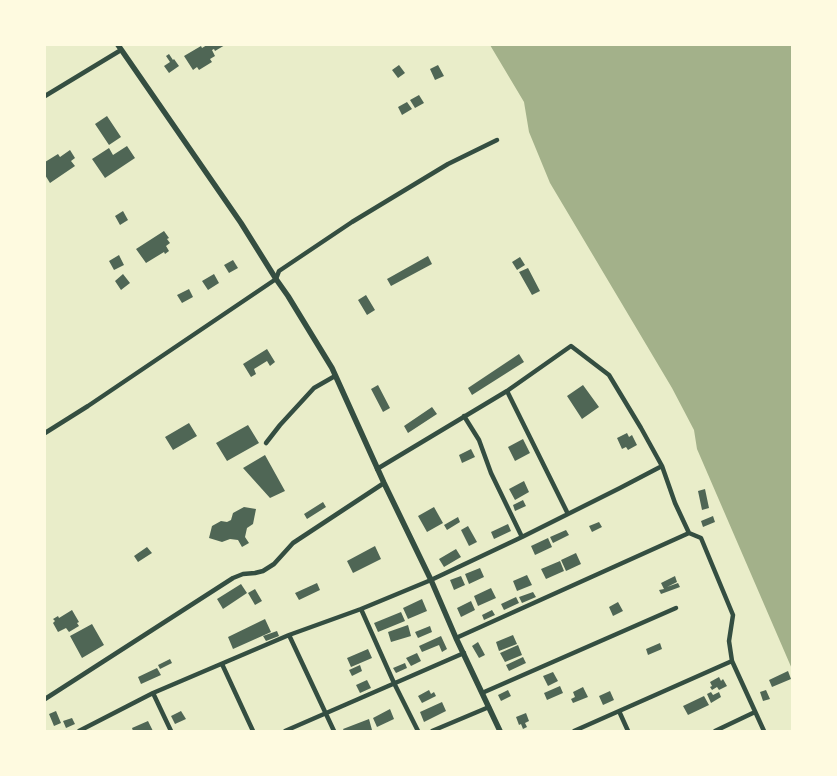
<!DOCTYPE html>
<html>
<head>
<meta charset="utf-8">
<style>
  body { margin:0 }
  #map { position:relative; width:837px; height:776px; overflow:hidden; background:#e9edc9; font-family:"Asap Condensed",sans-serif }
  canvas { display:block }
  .frame { position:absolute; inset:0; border:46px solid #fefae0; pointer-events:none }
</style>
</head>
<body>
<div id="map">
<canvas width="837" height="776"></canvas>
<div class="frame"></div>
</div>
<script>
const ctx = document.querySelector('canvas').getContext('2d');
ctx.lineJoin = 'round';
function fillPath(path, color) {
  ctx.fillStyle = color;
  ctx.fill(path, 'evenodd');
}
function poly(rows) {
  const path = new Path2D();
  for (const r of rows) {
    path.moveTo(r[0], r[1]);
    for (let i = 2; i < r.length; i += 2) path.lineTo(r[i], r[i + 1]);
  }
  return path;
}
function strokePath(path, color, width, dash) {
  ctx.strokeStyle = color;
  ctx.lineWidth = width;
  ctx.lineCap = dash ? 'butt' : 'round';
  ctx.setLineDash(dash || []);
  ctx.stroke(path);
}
const water = poly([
  [490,45,792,45,792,669,697,449,694,430,672,388,550,183,529,132,524,102]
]);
const building = poly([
  [207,45,225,45,215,51,214,49,212,50,215,56,210,59,212,62,199,70,197,67,193,70,184,56,201,46,202,48],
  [169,54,173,60,174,59,179,66,169,73,164,66,170,62,166,56],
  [399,65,405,73,398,78,392,70],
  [438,65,444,76,435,80,430,69],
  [419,95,424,103,415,108,410,100],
  [407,102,412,109,402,115,398,107],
  [107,116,121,137,109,145,95,124],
  [127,146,135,158,105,178,92,159,109,148,113,155],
  [70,150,75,158,71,161,75,166,50,183,45,175,45,162,58,154,60,157],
  [123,211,128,220,120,225,115,216],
  [164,231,169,238,167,239,170,243,166,246,169,251,165,254,164,252,146,263,136,249],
  [119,255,124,265,114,270,109,261],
  [428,256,432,264,391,286,387,279],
  [520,257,525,265,517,270,512,262],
  [233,260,238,268,229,273,224,265],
  [528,268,540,291,532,295,519,272],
  [123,274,130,283,121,290,115,281],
  [214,274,219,283,208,290,202,281],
  [189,289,193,297,182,303,177,295],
  [366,295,375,310,367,315,358,300],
  [267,349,275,362,270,366,267,361,254,369,256,374,251,377,243,364],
  [519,354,524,362,472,395,468,388],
  [378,385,390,408,383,412,371,389],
  [583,385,599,407,582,419,567,396],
  [432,407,437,414,408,433,404,426],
  [189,423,197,436,173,450,165,437],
  [248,425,259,443,227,461,216,443],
  [627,433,629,437,632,435,637,445,628,450,626,447,622,449,617,438],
  [523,439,530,453,515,461,508,447],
  [471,449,475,457,462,463,459,455],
  [265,455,285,491,270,498,243,468],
  [524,481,529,492,515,500,509,489],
  [705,489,709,508,702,510,698,491],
  [523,500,526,506,515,511,513,505],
  [323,502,326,507,307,519,304,514],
  [244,507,256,509,253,524,247,528,245,537,249,543,242,547,238,540,230,539,222,542,209,538,212,526,221,521,227,522,231,520,233,513],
  [434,507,443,523,427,532,418,516],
  [713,516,715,522,703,527,701,521],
  [458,517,460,522,447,530,444,525],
  [599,522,602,527,592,532,589,526],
  [508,524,511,531,494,539,491,532],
  [468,526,477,542,469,546,461,530],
  [566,530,569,535,553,543,550,537],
  [548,538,552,547,535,555,531,546],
  [375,546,381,559,353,573,347,561],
  [147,547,152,553,138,562,134,556],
  [456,549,461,557,444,567,439,559],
  [576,553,581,564,566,571,561,560],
  [560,561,564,571,546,579,541,569],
  [480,568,484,577,469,584,465,574],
  [527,575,532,585,517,591,513,581],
  [461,576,465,585,454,590,450,580],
  [675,576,677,582,667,587,678,583,680,587,661,594,659,590,664,589,661,583],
  [317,583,320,590,299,600,295,593],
  [241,584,247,593,223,609,217,599],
  [491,588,496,598,478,606,474,596],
  [255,589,262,601,255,605,248,593],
  [533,592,536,597,522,603,519,597],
  [516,597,519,603,504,610,501,604],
  [422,599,427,611,408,619,403,608],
  [471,601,475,610,461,617,457,608],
  [618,602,623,611,613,616,609,607],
  [72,610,79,622,77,623,79,626,69,632,66,628,58,632,53,623,55,621,53,619,58,616,59,618],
  [492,610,495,615,484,620,482,615],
  [401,612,405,621,378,632,374,623],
  [265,619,271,632,233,649,228,637],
  [92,624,104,645,82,658,70,636],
  [408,625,411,636,391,642,388,632],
  [430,626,432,632,418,638,415,632],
  [277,631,279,636,266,641,263,636],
  [513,635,517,644,499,651,496,642],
  [441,636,447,649,442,652,439,645,422,652,419,646],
  [478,642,485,655,479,658,472,646],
  [660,643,662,649,648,655,646,649],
  [518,645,522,655,505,662,500,653],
  [368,649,372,658,351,667,347,658],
  [417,653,421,661,411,666,406,658],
  [523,657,526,663,509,671,506,665],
  [170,659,172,663,160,669,158,665],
  [405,663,407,668,396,673,393,668],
  [360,665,362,671,352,676,349,670],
  [157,668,161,675,141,684,138,677],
  [788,671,791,679,772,687,769,680],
  [553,672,558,681,548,686,543,676],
  [719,677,721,681,723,679,727,686,719,690,717,687,712,690,710,687,712,686,710,682],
  [367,680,371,688,360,693,356,685],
  [560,686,563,693,547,700,544,693],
  [583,687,588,697,573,703,571,699,575,697,573,692],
  [429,690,431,694,434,692,436,696,422,703,418,696],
  [508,690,511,696,501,701,498,695],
  [766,690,770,699,763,701,760,692],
  [610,691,614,700,603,705,599,696],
  [711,692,713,695,719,692,721,697,711,703,707,694],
  [704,696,709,705,688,715,683,706],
  [442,702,446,711,424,722,420,712],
  [390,709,394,719,377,727,373,718],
  [56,711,61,723,54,726,49,714],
  [181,711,186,719,175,724,171,716],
  [526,713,529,721,525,723,527,727,523,729,521,724,519,725,516,717],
  [72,718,75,724,66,728,63,721],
  [369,719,372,730,369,731,344,731,343,729],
  [148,721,153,731,133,731,132,728]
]);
const minor = poly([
  [45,96,121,50],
  [507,391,568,514],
  [464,416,479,440,491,473,522,537],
  [45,433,88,406,276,279,279,271,352,222,448,164,497,140],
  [266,443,280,425,314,388,335,376],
  [377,469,507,391,571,346,609,375,641,428,662,466,675,503,689,533,701,538,733,615,729,641,732,661],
  [361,609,394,683,418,731],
  [289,635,334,731],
  [456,638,689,533],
  [222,664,253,731],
  [153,693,171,731],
  [482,693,676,608],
  [45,699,233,578,243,574,255,573,263,571,274,564,293,543,384,483],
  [619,711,628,731],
  [79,731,153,693,289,635,361,609,431,580,522,537,620,488,662,466],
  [285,731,464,653],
  [432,731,489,707],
  [574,731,732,661,764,731],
  [715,731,755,712]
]);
const tertiary = poly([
  [118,45,241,223,276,279,288,296,332,368,384,483,431,580,456,638,500,731]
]);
fillPath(water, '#a3b18a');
fillPath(building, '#4f6655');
strokePath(minor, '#344e41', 4.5);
strokePath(tertiary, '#344e41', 5.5);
</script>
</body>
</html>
